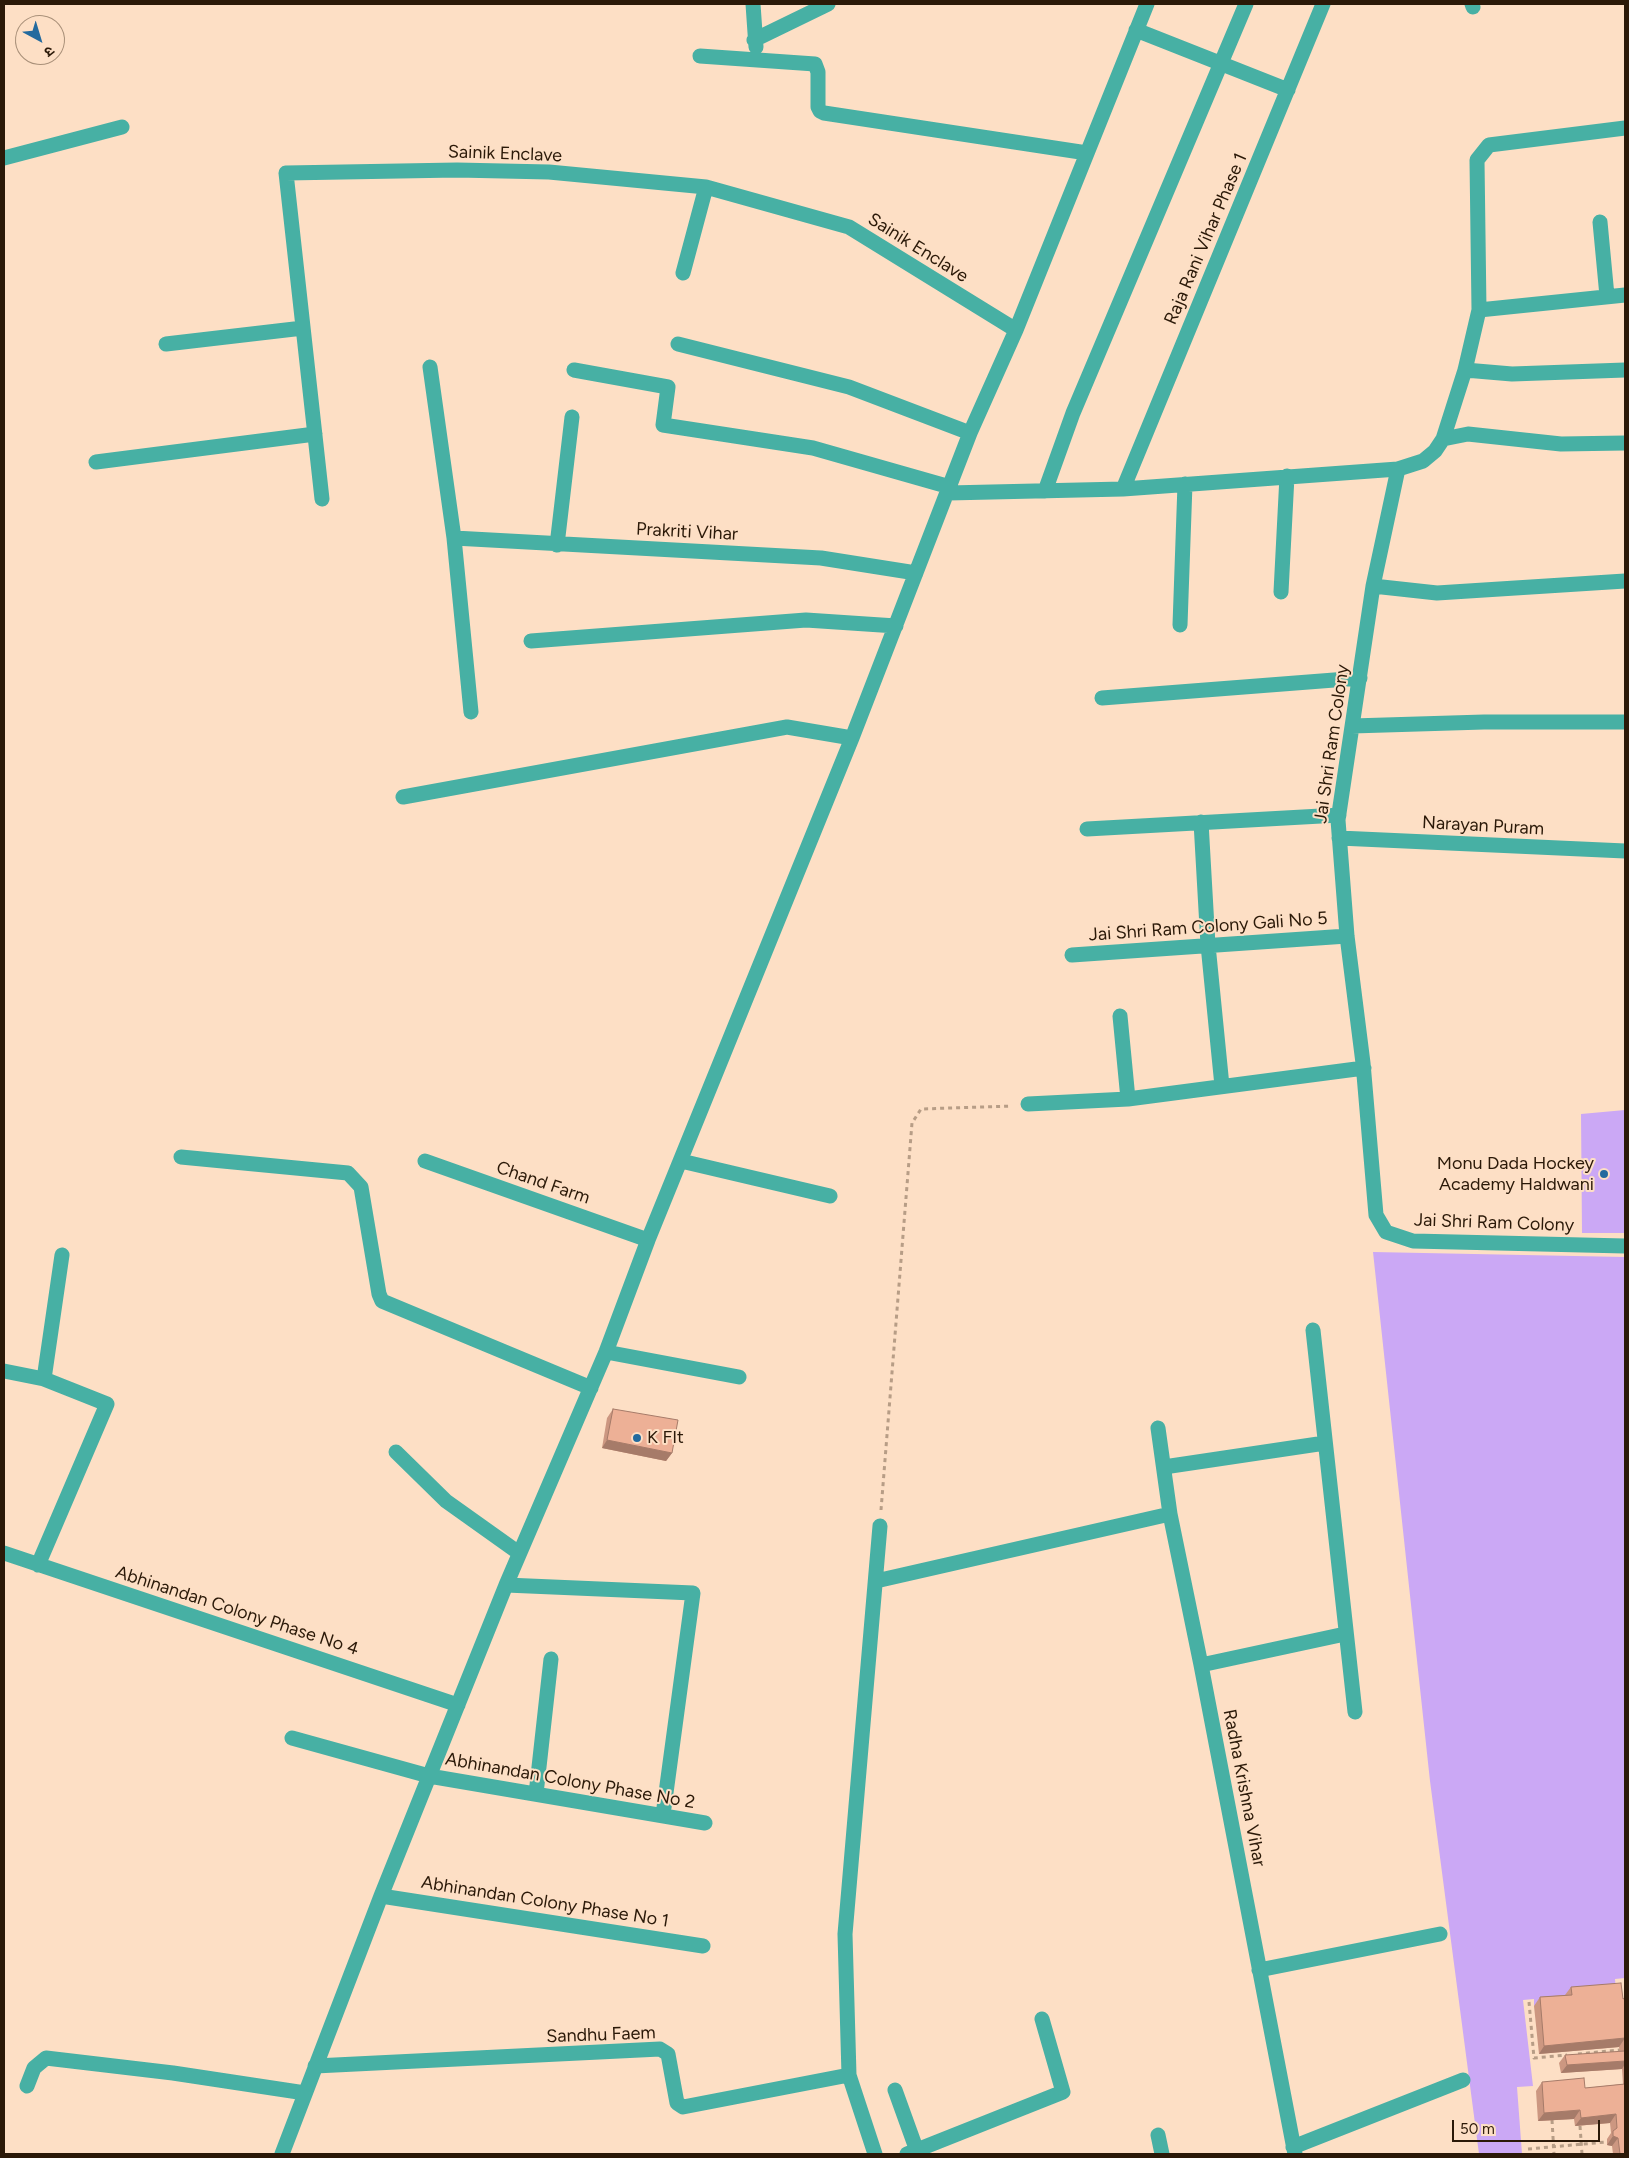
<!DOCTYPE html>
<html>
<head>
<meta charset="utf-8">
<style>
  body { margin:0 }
  #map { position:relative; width:1629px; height:2158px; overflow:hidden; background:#fddfc5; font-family:Figtree,"Noto Sans Devanagari",sans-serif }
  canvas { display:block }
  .frame { position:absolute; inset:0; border:5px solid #2b1908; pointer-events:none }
  .north { position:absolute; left:15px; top:15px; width:50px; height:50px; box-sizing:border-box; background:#fddfc5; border:1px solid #a99079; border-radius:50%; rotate:141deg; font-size:14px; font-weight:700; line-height:20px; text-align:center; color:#2b1908 }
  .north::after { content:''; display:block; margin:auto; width:18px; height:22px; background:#236a9e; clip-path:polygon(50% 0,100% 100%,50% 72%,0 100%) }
  .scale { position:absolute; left:1452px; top:2120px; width:148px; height:22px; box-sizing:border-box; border:2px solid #2b1908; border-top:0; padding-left:6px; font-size:15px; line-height:18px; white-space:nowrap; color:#2b1908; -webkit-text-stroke:4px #fddfc5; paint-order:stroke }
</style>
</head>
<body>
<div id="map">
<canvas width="1629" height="2158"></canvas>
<div class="frame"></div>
<div class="north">उ</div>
<div class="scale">50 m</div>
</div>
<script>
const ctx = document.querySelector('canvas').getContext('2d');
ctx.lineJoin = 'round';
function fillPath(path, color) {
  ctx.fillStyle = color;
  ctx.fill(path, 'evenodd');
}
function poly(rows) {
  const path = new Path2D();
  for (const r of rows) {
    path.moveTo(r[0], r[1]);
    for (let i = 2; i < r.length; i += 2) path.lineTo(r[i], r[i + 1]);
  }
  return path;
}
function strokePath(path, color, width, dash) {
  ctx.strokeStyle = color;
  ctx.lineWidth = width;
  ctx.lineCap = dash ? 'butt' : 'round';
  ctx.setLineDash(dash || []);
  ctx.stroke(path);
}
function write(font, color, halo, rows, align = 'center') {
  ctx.font = font + ' Figtree,sans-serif';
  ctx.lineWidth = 4;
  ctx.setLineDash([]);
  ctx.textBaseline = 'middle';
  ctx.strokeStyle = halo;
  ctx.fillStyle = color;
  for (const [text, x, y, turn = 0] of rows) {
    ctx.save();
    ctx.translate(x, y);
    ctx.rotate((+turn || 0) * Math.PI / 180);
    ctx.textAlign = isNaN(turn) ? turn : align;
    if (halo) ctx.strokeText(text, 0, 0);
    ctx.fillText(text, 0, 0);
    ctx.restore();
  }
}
const green = poly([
  [1625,1110,1625,1233,1582,1233,1581,1114],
  [1373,1252,1625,1257,1625,1978,1615,1979,1616,1991,1534,2006,1534,1999,1523,2000,1533,2086,1517,2087,1522,2154,1479,2154,1430,1781]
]);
const path = poly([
  [881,1510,912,1123,921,1109,1012,1106],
  [1529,2002,1534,2058,1567,2055],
  [1578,2054,1620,2050],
  [1552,2120,1554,2154],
  [1580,2126,1582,2154],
  [1528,2149,1606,2142]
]);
const minor = poly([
  [753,4,756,47],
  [1472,4,1473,7],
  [1136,30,1288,90],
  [754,40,828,4],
  [700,56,815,64,818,72,818,107,820,111,824,113,1087,153],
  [4,158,122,127],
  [1600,222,1607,296],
  [683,273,706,187],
  [1479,310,1477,160,1489,145,1625,128],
  [166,344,303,328],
  [678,344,849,387,970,433],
  [430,367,454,538,471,712],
  [574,370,668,387,663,425,813,448,950,487],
  [1465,370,1512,374,1625,370],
  [1443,439,1468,434,1561,444,1625,443],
  [96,462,315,434],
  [1398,469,1423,461,1435,451,1443,439,1465,370,1479,310,1625,295],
  [1123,489,1323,4],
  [1045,491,1073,413,1246,4],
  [948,493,1123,489,1398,469,1373,586,1338,820,1347,936,1363,1063,1376,1215,1386,1232,1413,1241,1625,1246],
  [322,499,286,173,457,170,549,172,706,187,849,227,1016,330],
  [454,538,821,558,916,573],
  [557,545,572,417],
  [1373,586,1437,593,1625,581],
  [1281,592,1287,476],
  [1180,625,1185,484],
  [531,641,806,620,896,626],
  [1102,698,1360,678],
  [1352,726,1484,722,1625,722],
  [403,797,787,727,852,738],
  [1201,822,1208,945,1222,1086],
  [1087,829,1339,815],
  [1339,838,1625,851],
  [1072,955,1347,936],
  [1120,1016,1128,1099],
  [1028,1104,1128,1099,1364,1068],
  [181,1157,348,1173,361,1187,379,1294,382,1301,591,1388],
  [425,1161,648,1240],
  [681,1161,830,1196],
  [1313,1330,1355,1712],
  [606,1352,739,1377],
  [4,1371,44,1379,62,1255],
  [1158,1428,1170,1514,1201,1665,1295,2154],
  [396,1452,446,1501,519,1553],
  [1164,1467,1325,1443],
  [4,1553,458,1705],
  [38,1565,107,1404,44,1379],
  [876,1581,1170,1514],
  [506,1585,693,1593,663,1815],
  [1201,1665,1345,1634],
  [292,1738,429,1776,705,1823],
  [536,1794,551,1659],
  [381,1896,703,1946],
  [1259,1970,1440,1934],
  [315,2066,660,2049,668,2054,677,2103,683,2107,849,2075,875,2154],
  [849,2075,845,1934,880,1526],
  [27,2086,34,2068,46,2058,173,2073,305,2093],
  [895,2090,917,2151],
  [1158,2135,1162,2154],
  [1293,2147,1463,2080],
  [282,2154,381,1896,506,1585,606,1352,648,1240,852,738,970,433,1016,330,1147,4],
  [907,2154,1063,2092,1042,2019]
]);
const wall = poly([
  [613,1409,672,1453,666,1461,602,1448,607,1418],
  [1571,1987,1623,1999,1625,1998,1625,2154,1613,2154,1612,2146,1607,2145,1607,2139,1611,2133,1610,2123,1575,2126,1574,2119,1538,2121,1536,2091,1542,2082,1585,2088,1623,2084,1622,2069,1561,2073,1559,2063,1565,2055,1620,2052,1619,2047,1539,2054,1534,2006,1540,1997,1565,1995]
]);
const shadedWall = poly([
  [607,1440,672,1453,666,1461,602,1448],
  [1625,2038,1619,2047,1539,2054,1544,2046],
  [1625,2061,1625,2064,1622,2069,1561,2073,1567,2065],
  [1580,2110,1574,2119,1538,2121,1544,2113],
  [1616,2114,1610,2123,1575,2126,1581,2118],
  [1613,2136,1618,2138,1612,2146,1607,2145]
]);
const building = poly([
  [613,1409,678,1420,672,1453,607,1440,613,1409],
  [1621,1983,1623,1999,1625,1998,1625,2038,1544,2046,1540,1997,1572,1995,1571,1987,1621,1983],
  [1625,2051,1625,2061,1567,2065,1565,2055,1625,2051],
  [1584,2078,1585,2088,1625,2084,1625,2154,1620,2154,1618,2138,1613,2136,1613,2131,1617,2128,1616,2114,1581,2118,1580,2110,1544,2113,1542,2082,1584,2078]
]);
const markers = [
  [1604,1174,5,"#236a9e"],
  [637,1438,5,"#236a9e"]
];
const streetNames = [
  ["Sainik Enclave",505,154,2],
  ["Raja Rani Vihar Phase 1",1206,239,-67],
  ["Sainik Enclave",918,248,32],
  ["Prakriti Vihar",687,532,3],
  ["Jai Shri Ram Colony",1332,744,-82],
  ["Narayan Puram",1483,826,3],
  ["Jai Shri Ram Colony Gali No 5",1208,927,-4],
  ["Chand Farm",543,1183,19],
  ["Jai Shri Ram Colony",1494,1223,2],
  ["Abhinandan Colony Phase No 4",237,1611,18],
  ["Abhinandan Colony Phase No 2",570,1781,10],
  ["Radha Krishna Vihar",1244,1788,79],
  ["Abhinandan Colony Phase No 1",545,1902,9],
  ["Sandhu Faem",601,2035,-2]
];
const poiNames = [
  ["Monu Dada Hockey",1594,1164],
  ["Academy Haldwani",1594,1185],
  ["K FIt",647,1438,"left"]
];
fillPath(green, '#cba8f5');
strokePath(path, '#b79d86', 3, [4, 4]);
strokePath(minor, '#47b0a4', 15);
fillPath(wall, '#cc9781');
fillPath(shadedWall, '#a67b69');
fillPath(building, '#edb096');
strokePath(building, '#a67b69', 1);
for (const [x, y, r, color] of markers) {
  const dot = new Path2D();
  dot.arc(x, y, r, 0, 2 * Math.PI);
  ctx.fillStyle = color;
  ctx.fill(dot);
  strokePath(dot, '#fddfc5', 2);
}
write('18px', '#2b1908', '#fddfc5', streetNames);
write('18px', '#2b1908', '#fddfc5', poiNames, 'right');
</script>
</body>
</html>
